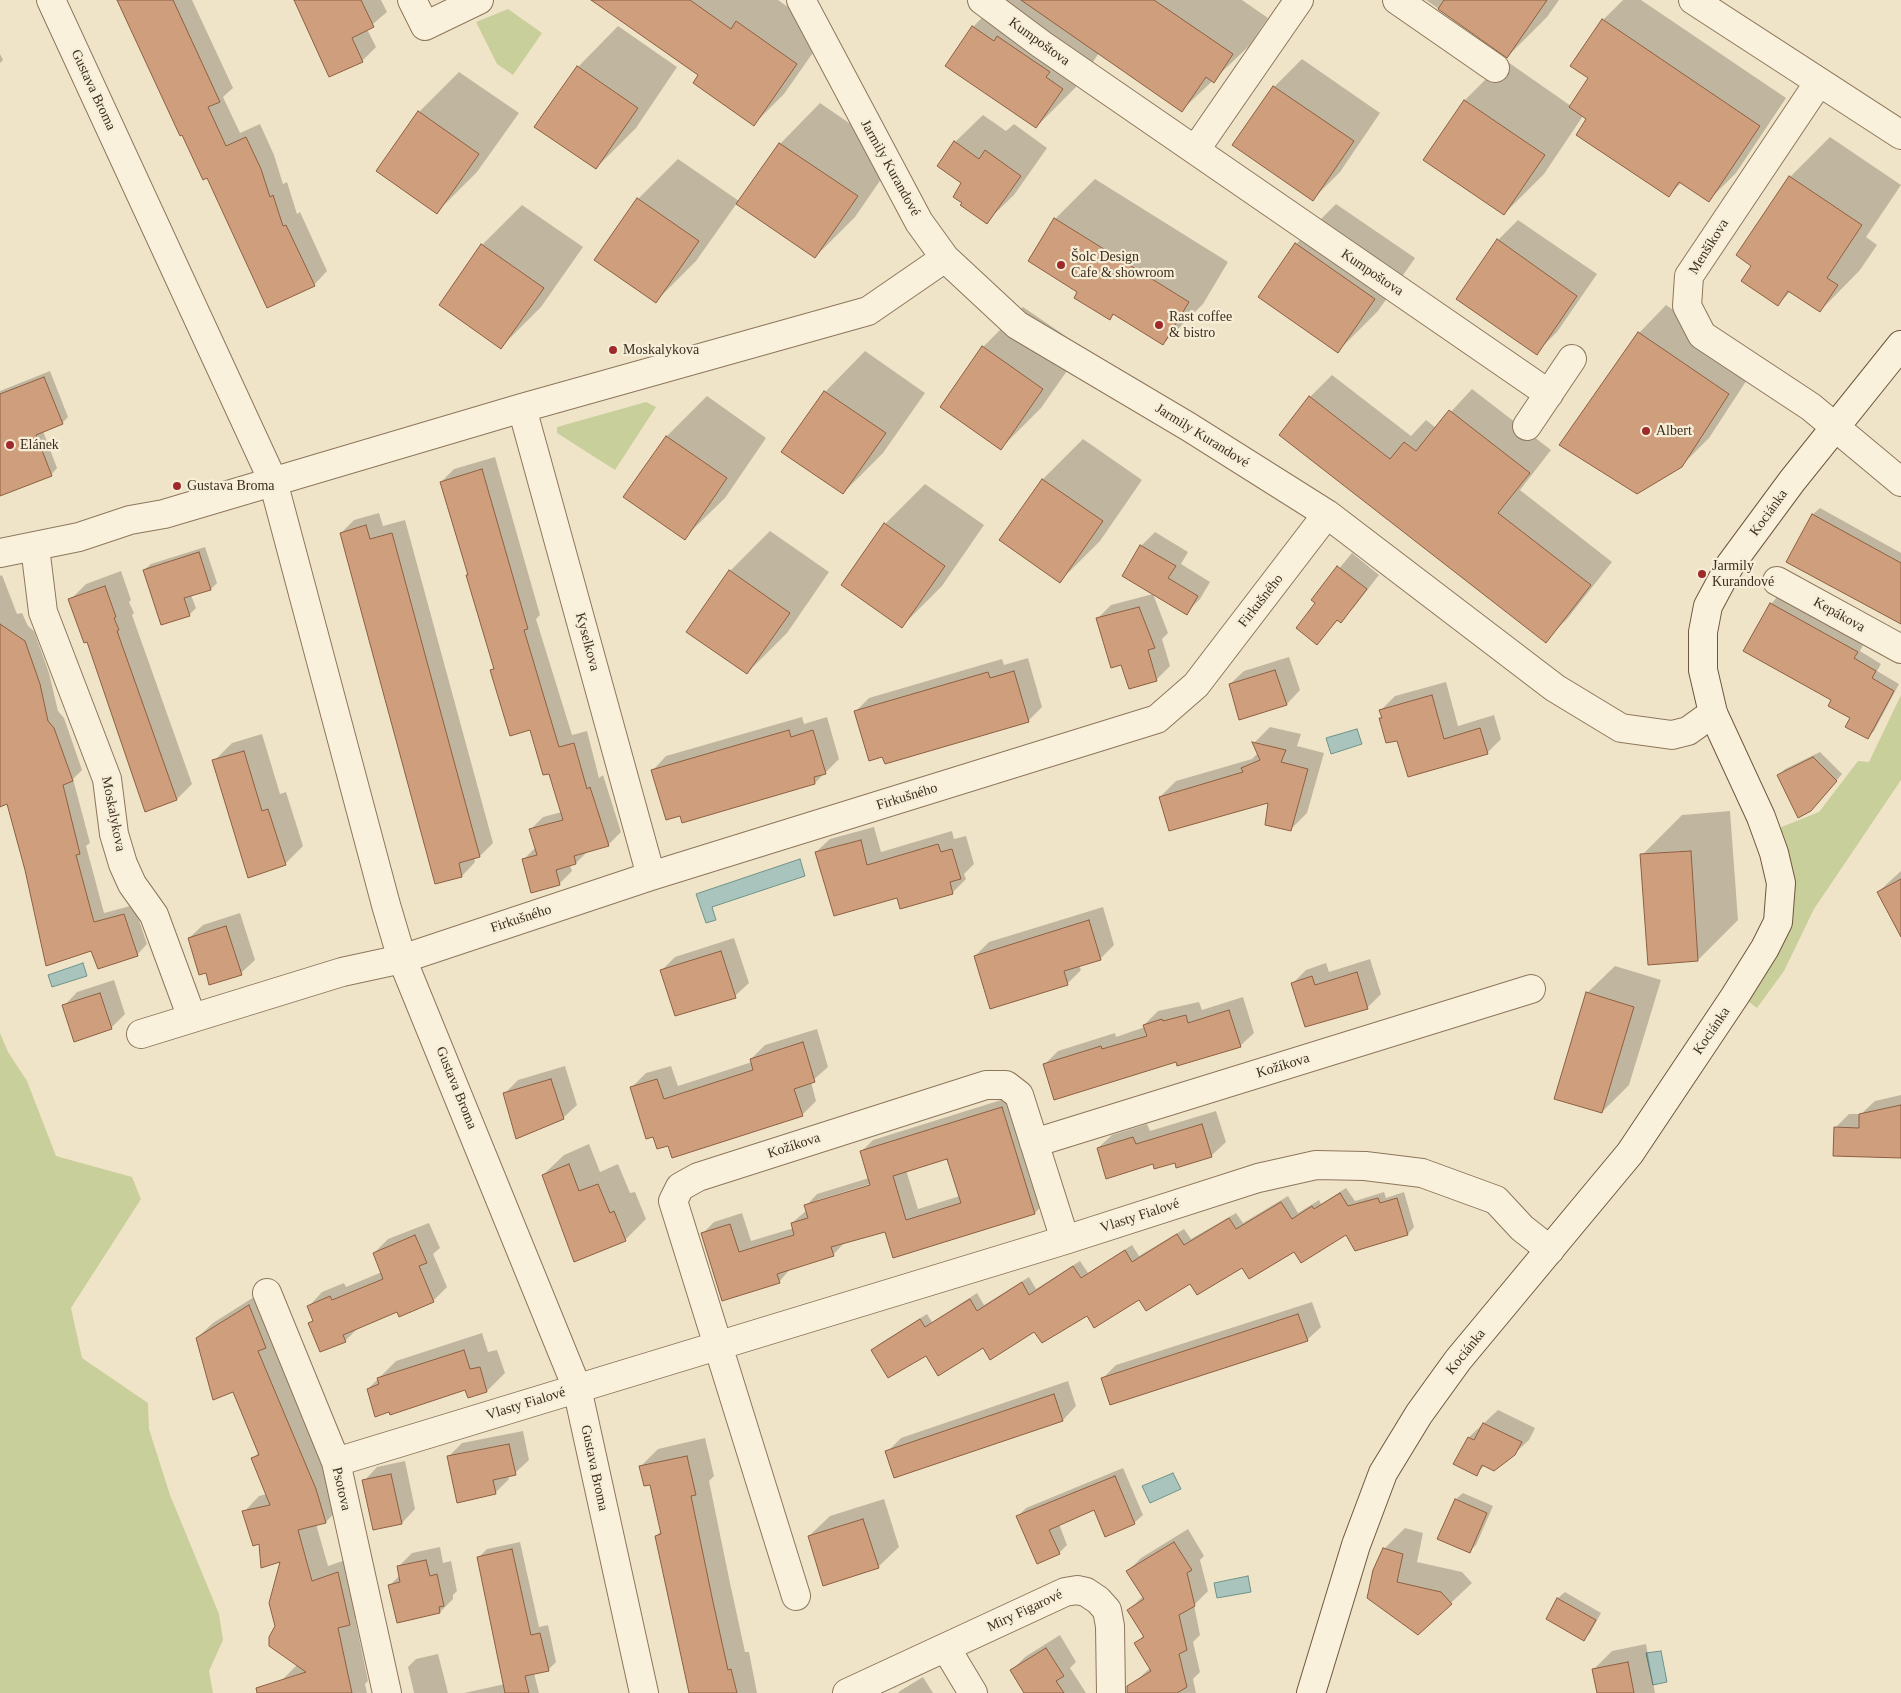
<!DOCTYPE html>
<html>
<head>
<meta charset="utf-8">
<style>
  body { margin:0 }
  canvas { display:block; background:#f0e4c8 }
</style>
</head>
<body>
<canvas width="1901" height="1693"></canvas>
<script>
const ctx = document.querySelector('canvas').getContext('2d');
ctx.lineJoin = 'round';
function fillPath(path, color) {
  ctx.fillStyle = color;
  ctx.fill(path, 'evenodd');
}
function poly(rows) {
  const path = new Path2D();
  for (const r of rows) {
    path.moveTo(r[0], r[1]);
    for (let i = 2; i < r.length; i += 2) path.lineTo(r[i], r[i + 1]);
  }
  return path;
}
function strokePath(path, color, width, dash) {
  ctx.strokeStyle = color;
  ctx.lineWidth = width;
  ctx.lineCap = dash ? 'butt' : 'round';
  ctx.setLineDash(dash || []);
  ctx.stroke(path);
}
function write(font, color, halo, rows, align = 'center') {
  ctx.font = font + ' Georgia,serif';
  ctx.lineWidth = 4.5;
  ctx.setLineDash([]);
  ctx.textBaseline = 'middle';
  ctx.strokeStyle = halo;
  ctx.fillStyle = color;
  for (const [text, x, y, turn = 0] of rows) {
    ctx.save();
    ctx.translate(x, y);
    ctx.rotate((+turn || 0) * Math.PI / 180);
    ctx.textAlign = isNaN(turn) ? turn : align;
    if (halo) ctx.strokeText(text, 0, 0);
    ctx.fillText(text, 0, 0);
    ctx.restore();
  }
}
const green = poly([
  [508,9,542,33,513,75,497,64,476,22],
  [646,402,656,407,615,470,557,433,557,427],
  [1901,695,1901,780,1814,909,1784,971,1757,1008,1745,999,1777,948,1779,828,1819,812,1858,761,1869,762],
  [0,1033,8,1052,27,1081,56,1156,132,1177,141,1199,71,1308,82,1358,148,1403,149,1429,170,1495,219,1614,223,1640,209,1671,213,1693,0,1693]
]);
const water = poly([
  [1357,729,1362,744,1331,754,1326,738,1357,729],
  [800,859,805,876,712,907,716,920,706,923,696,894,800,859],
  [83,963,87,976,52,987,48,975,83,963],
  [1173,1473,1181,1489,1150,1503,1142,1486,1173,1473],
  [1248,1576,1251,1592,1217,1598,1214,1583,1248,1576],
  [1661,1651,1667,1682,1653,1685,1646,1653,1661,1651]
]);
const shadow = poly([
  [119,0,192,0,233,88,223,97,240,133,260,124,274,155,283,184,287,182,297,214,300,212,327,271,314,285,208,176],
  [295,0,381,0,387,12,367,29,376,47,362,61],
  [612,0,778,0,826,34,784,94,754,124,700,75],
  [999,0,1242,0,1268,18,1249,46,1182,110,1099,53,1076,87,1036,127,973,27],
  [1426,0,1559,0,1547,17,1507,57],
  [1623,0,1641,0,1786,98,1736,173,1709,200,1682,182,1669,195,1583,116,1544,174,1504,214,1425,159,1465,100,1505,60,1571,106,1590,78,1603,20],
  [618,26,677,67,636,128,596,168,578,67],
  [0,54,3,60,0,63],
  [1302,59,1380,113,1340,172,1313,199,1234,145,1274,87],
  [459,72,519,113,477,172,437,212,378,170,419,112],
  [820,103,897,156,855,217,815,257,737,203,696,261,656,301,638,199,678,159,739,201,780,144],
  [983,115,1006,131,1014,124,1047,148,1014,195,986,222,963,202,963,183,955,142],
  [1830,137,1901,185,1866,237,1877,245,1860,270,1820,311,1791,291,1778,304,1753,266,1790,177],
  [1095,179,1228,262,1203,304,1163,344,1114,314,1110,318,1055,219],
  [1336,204,1415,258,1378,311,1338,351,1296,244],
  [522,205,583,247,541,307,501,347,482,245],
  [1518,220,1597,274,1557,332,1536,353,1498,240],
  [1666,305,1756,366,1709,438,1681,466,1639,333],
  [1023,307,1083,348,1041,408,1001,448,983,347],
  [865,351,925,393,883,453,843,493,783,451,825,392],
  [50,371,68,417,62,423,43,431,57,468,51,475,0,481,0,391],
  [1332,375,1411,436,1426,420,1436,428,1472,389,1551,450,1520,490,1612,562,1567,619,1545,641,1281,435,1310,397],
  [707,396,766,438,725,498,684,538,625,496,667,436],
  [1083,439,1142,480,1100,541,1060,581,1001,540,1043,479],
  [495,457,540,615,536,619,572,735,587,731,599,778,603,775,621,832,608,845,588,851,576,863,570,865,572,871,559,884,524,859,536,847,530,830,543,817,562,812,550,772,531,728,491,670,495,667,441,482,454,469],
  [925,484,984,525,942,586,902,626,885,524],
  [1820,508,1901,553,1901,616,1788,561,1813,514],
  [379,513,383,526,405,520,493,843,480,856,474,858,475,862,462,876,341,533,354,520],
  [770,531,829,572,787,633,747,673,730,571],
  [1155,532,1188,552,1181,564,1210,582,1200,599,1186,613,1141,546],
  [205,547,217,583,211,589,191,595,196,608,189,615,144,570,151,564],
  [1352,553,1379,575,1354,607,1340,621,1338,620,1317,643,1317,603,1313,600],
  [121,571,131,600,129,602,134,613,132,615,192,784,177,799,88,640,70,600,86,584],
  [2,575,17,614,22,613,28,626,34,631,49,673,58,711,64,718,82,770,73,779,90,843,86,846,104,913,134,905,147,944,137,955,92,949,26,870,7,803,0,805,0,576],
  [1153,594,1168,633,1162,639,1170,666,1156,680,1122,663,1097,619,1111,605],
  [1777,597,1863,645,1860,651,1881,664,1877,671,1899,684,1874,731,1868,737,1833,700,1771,604],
  [1289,657,1300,690,1287,704,1230,684,1244,671],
  [1028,658,1042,707,1028,721,855,712,869,698,1002,659,1004,665],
  [1446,682,1458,726,1494,715,1501,739,1487,753,1397,739,1380,719,1383,716,1381,710,1395,696],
  [802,717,804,724,827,717,839,759,815,783,681,814,653,770,666,756],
  [1270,727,1301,734,1297,746,1324,753,1307,813,1290,830,1269,801,1160,797,1176,781,1252,759,1258,753,1254,743],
  [262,734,280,794,286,792,303,846,285,864,214,761,232,743],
  [1820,752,1842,774,1818,803,1779,775,1785,769],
  [1730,811,1738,920,1698,960,1642,855,1682,815],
  [874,827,881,852,952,831,954,839,966,836,974,864,964,874,966,879,952,893,898,896,816,852,830,839],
  [1901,871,1901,935,1878,892],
  [1103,907,1114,945,1101,958,1079,965,1081,970,1067,984,975,956,989,942],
  [240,913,255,960,241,973,189,938,203,925],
  [734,938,749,983,735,996,662,970,675,957],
  [1370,959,1381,994,1368,1007,1305,1026,1292,984,1306,970,1326,963,1329,972],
  [1615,966,1661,980,1629,1085,1602,1112,1587,993],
  [114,980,125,1014,111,1028,64,1006,77,992],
  [1243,997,1254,1033,1240,1046,1177,1060,1045,1064,1058,1051,1115,1033,1116,1037,1145,1027,1144,1025,1158,1011,1199,1002,1202,1010],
  [817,1029,828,1067,811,1082,816,1101,802,1115,669,1145,654,1136,632,1087,646,1073,671,1066,678,1086,752,1062,751,1059,765,1045],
  [565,1066,577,1105,563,1118,504,1094,518,1080],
  [1901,1095,1901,1157,1835,1128,1849,1114,1861,1114,1875,1101],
  [1014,1096,1046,1201,1035,1213,886,1230,845,1242,833,1255,791,1268,779,1282,703,1233,714,1222,742,1213,751,1241,794,1228,792,1223,807,1210,806,1206,817,1194,869,1178,861,1152,873,1140],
  [948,1157,960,1196,918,1209,906,1170],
  [876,1182,877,1184,818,1202,818,1200],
  [1216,1111,1226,1142,1212,1155,1177,1166,1175,1161,1154,1163,1098,1148,1112,1135,1147,1124,1150,1131],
  [589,1144,600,1172,618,1164,630,1193,635,1192,646,1219,625,1240,543,1175,564,1155],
  [1346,1188,1355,1201,1384,1192,1386,1198,1404,1192,1414,1227,1408,1234,1356,1249,1346,1234,983,1347,926,1354,872,1350,879,1344,927,1314,932,1322,977,1293,984,1305,1029,1277,1036,1289,1080,1261,1088,1273,1132,1245,1139,1256,1184,1229,1191,1239,1236,1213,1243,1223,1288,1196,1298,1213,1319,1200,1321,1204],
  [429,1223,440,1248,433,1254,447,1287,433,1301,398,1311,360,1326,345,1341,310,1323,314,1319,309,1306,322,1292,344,1283,346,1287,382,1272,374,1253,388,1239],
  [265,1290,341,1506,326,1522,316,1524,328,1566,354,1557,365,1608,355,1618,368,1681,365,1684,367,1693,283,1693,281,1681,297,1665,276,1626,282,1560,260,1543,244,1512,259,1496,267,1494,253,1458,259,1452,234,1390,197,1338,213,1323],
  [1312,1302,1321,1327,1307,1340,1102,1379,1116,1365],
  [482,1333,488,1352,497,1350,505,1373,487,1391,468,1396,466,1388,368,1389,396,1361],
  [1068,1381,1076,1406,1063,1420,895,1477,887,1452,901,1438],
  [1498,1410,1535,1428,1529,1440,1514,1454,1485,1465,1476,1474,1469,1437],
  [523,1431,529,1460,515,1473,508,1475,509,1479,495,1493,448,1457,462,1443],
  [705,1438,714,1476,709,1481,730,1583,745,1652,749,1652,757,1693,690,1693,656,1536,661,1531,651,1484,640,1467,658,1449],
  [405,1461,415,1509,402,1523,364,1481,377,1467],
  [1123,1468,1143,1515,1134,1523,1095,1508,1059,1524,1067,1545,1059,1553,1018,1516,1026,1508],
  [1463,1493,1493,1506,1476,1545,1470,1551,1439,1539,1456,1499],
  [884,1499,899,1547,878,1567,809,1536,830,1516],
  [1405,1528,1423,1533,1417,1562,1462,1572,1472,1583,1418,1634,1375,1570,1384,1549],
  [1188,1529,1204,1556,1200,1560,1208,1591,1194,1605,1200,1635,1193,1642,1200,1672,1193,1679,1196,1693,1142,1693,1135,1682,1150,1668,1136,1643,1144,1635,1129,1610,1143,1596,1128,1571,1141,1558],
  [520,1542,539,1627,548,1625,556,1662,548,1670,534,1673,539,1693,464,1693,505,1684,479,1557,487,1549],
  [440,1547,443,1563,451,1561,457,1591,453,1595,453,1599,440,1612,390,1585,400,1575,398,1567,412,1553],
  [1565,1592,1601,1613,1590,1633,1584,1639,1547,1619,1558,1598],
  [1060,1635,1076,1662,1070,1668,1086,1693,1025,1693,1011,1671,1025,1657],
  [1646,1644,1655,1693,1598,1693,1594,1669,1612,1651],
  [438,1654,448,1693,414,1693,408,1667,416,1659],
  [923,1677,933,1693,898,1693,900,1691]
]);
const building = poly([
  [117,0,173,0,220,102,208,107,226,146,246,137,261,169,270,197,273,195,283,226,286,225,315,286,267,308,207,178,203,180,182,135,180,136,117,0],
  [294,0,361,0,374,27,352,38,363,62,329,77,294,0],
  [591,0,690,0,731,29,736,21,797,64,754,126,693,83,698,75,591,0],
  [1021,0,1154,0,1233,54,1214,83,1206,77,1182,112,1021,0],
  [1444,0,1547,0,1507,58,1438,9,1444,0],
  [1602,19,1760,126,1709,202,1679,182,1669,197,1576,135,1586,119,1569,107,1588,78,1570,66,1602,19],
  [972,26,994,41,997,36,1050,72,1046,77,1063,89,1036,128,945,66,972,26],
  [577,66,638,108,596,169,534,127,577,66],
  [1273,86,1354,141,1313,201,1232,145,1273,86],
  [1464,100,1545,155,1504,215,1423,160,1464,100],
  [418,111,479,154,437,214,376,171,418,111],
  [954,141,979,159,985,150,1021,176,987,224,960,205,962,203,953,197,961,183,937,166,954,141],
  [779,143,858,196,815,258,736,204,779,143],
  [1789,176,1862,225,1827,278,1838,285,1820,312,1788,291,1778,306,1741,281,1751,266,1736,255,1789,176],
  [637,198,699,241,656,303,594,260,637,198],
  [1054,218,1189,302,1163,345,1113,314,1110,320,1074,298,1077,292,1028,261,1054,218],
  [1497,239,1577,296,1537,355,1456,299,1497,239],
  [1295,243,1375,299,1338,353,1258,297,1295,243],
  [481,244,544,288,501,349,439,305,481,244],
  [1638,332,1729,394,1682,467,1637,494,1559,445,1638,332],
  [982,346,1043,389,1001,450,940,407,982,346],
  [44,377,63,424,36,435,52,476,0,496,0,394,44,377],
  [824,391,886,433,843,494,781,452,824,391],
  [1309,396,1390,459,1404,442,1416,451,1449,410,1530,473,1498,513,1591,585,1546,643,1279,435,1309,396],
  [666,436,727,478,685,540,623,497,666,436],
  [482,469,528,629,524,630,559,747,574,743,587,789,590,787,609,846,574,856,576,864,556,870,560,885,531,893,522,859,537,855,529,829,563,820,549,774,543,775,530,730,510,736,490,670,494,669,466,575,468,575,440,482,482,469],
  [1042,479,1103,521,1060,583,999,540,1042,479],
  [1812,514,1901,563,1901,624,1786,562,1812,514],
  [884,523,945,566,902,628,841,585,884,523],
  [366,525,370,539,392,533,480,857,459,863,462,877,435,884,340,533,366,525],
  [1140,545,1176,566,1168,578,1198,596,1187,615,1122,576,1140,545],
  [199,552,211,590,184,598,190,616,161,625,143,570,199,552],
  [1337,566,1367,589,1341,623,1337,620,1317,645,1296,628,1315,603,1311,600,1337,566],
  [729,570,790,613,747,674,686,632,729,570],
  [105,586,116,617,114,618,119,630,117,631,177,800,145,812,87,642,84,643,68,599,105,586],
  [1770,603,1858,652,1854,658,1876,671,1872,678,1894,691,1868,739,1845,727,1850,718,1828,706,1831,700,1743,651,1770,603],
  [1139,607,1155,648,1148,650,1157,681,1129,689,1121,665,1111,668,1096,618,1139,607],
  [0,624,25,641,40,684,48,721,54,728,73,781,63,785,80,854,76,855,94,922,124,914,138,956,98,969,91,951,46,966,25,870,7,804,0,807,0,624],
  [1275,670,1287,705,1239,720,1229,684,1275,670],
  [1014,671,1029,722,885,764,882,757,869,761,854,711,988,672,990,678,1014,671],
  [1432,695,1444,739,1480,728,1488,754,1408,777,1397,741,1386,743,1379,718,1382,718,1379,710,1432,695],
  [789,730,791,737,813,730,826,774,814,777,815,784,682,823,680,816,666,820,651,770,789,730],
  [1252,742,1286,750,1281,762,1308,769,1291,831,1265,825,1268,803,1169,831,1159,797,1243,772,1241,768,1260,760,1252,742],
  [244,751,262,811,268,809,286,865,248,878,212,760,244,751],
  [1813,757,1837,781,1811,811,1798,818,1777,775,1813,757],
  [861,840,867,865,938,844,941,852,952,849,961,879,950,882,953,894,900,909,897,898,834,916,815,852,861,840],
  [1691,851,1698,961,1648,965,1640,854,1691,851],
  [1901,879,1901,937,1877,892,1901,879],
  [1089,920,1101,960,1064,971,1068,985,990,1009,974,956,1089,920],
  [226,926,242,975,209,985,206,973,199,975,188,938,226,926],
  [721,951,736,998,675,1016,660,970,721,951],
  [1357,972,1368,1009,1305,1027,1291,983,1312,976,1315,985,1357,972],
  [1586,992,1634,1007,1602,1113,1554,1099,1586,992],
  [100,993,112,1029,74,1042,62,1005,100,993],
  [1229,1010,1241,1047,1177,1066,1176,1062,1054,1100,1043,1064,1101,1046,1102,1049,1147,1036,1143,1025,1162,1019,1163,1021,1186,1015,1188,1023,1229,1010],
  [803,1042,815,1082,794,1089,803,1116,672,1158,668,1146,657,1149,653,1137,646,1139,630,1087,657,1079,664,1099,753,1070,750,1059,803,1042],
  [551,1079,564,1119,516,1139,503,1093,551,1079],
  [1901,1105,1901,1158,1833,1156,1834,1127,1859,1128,1859,1114,1901,1105],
  [1002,1107,1035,1214,893,1258,885,1232,831,1247,834,1256,777,1274,780,1283,722,1301,701,1233,730,1224,739,1252,794,1235,791,1223,808,1218,804,1205,870,1185,860,1151,1002,1107],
  [947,1159,961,1203,906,1220,893,1176,947,1159],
  [1202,1124,1212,1157,1176,1168,1175,1163,1154,1169,1153,1164,1106,1179,1097,1148,1133,1137,1136,1144,1202,1124],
  [569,1164,579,1191,598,1184,610,1213,614,1211,626,1241,574,1262,542,1175,569,1164],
  [1340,1193,1348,1206,1378,1198,1380,1203,1397,1198,1408,1235,1355,1251,1346,1235,1301,1263,1294,1252,1249,1279,1242,1268,1197,1295,1190,1284,1146,1311,1139,1300,1094,1328,1087,1316,1042,1343,1034,1332,990,1360,983,1348,938,1376,926,1356,888,1378,871,1350,920,1319,925,1327,970,1299,977,1311,1022,1282,1029,1295,1073,1266,1081,1278,1125,1250,1132,1262,1177,1234,1184,1245,1229,1218,1236,1229,1281,1202,1292,1219,1312,1206,1314,1209,1340,1193],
  [415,1235,427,1263,419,1266,434,1302,399,1317,397,1312,343,1335,346,1342,320,1352,308,1323,313,1321,307,1306,330,1296,332,1300,383,1279,373,1253,415,1235],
  [249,1305,266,1348,258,1351,316,1489,326,1523,298,1530,312,1581,338,1572,350,1625,338,1628,352,1693,257,1693,256,1688,306,1672,269,1646,269,1637,275,1626,269,1603,280,1562,261,1568,259,1544,253,1546,242,1511,270,1505,251,1458,259,1455,233,1392,213,1400,196,1338,249,1305],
  [1298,1314,1308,1341,1110,1405,1101,1378,1298,1314],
  [464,1350,470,1369,480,1367,487,1392,468,1398,465,1390,390,1415,389,1412,375,1417,367,1389,379,1384,377,1378,464,1350],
  [1054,1394,1063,1421,894,1478,885,1451,1054,1394],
  [1483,1423,1522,1442,1515,1455,1494,1471,1482,1465,1477,1476,1453,1464,1468,1437,1474,1440,1483,1423],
  [509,1444,516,1475,493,1480,496,1494,457,1503,447,1456,509,1444],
  [687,1456,696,1495,691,1496,713,1602,728,1670,731,1669,737,1693,689,1693,655,1536,661,1534,650,1485,644,1486,639,1466,687,1456],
  [391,1474,402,1524,373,1530,362,1480,391,1474],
  [1115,1476,1135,1524,1105,1537,1094,1510,1049,1530,1060,1554,1037,1564,1016,1516,1115,1476],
  [1455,1499,1487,1513,1470,1553,1437,1539,1455,1499],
  [863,1519,879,1568,823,1586,808,1536,863,1519],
  [1174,1542,1192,1570,1187,1573,1195,1606,1179,1615,1187,1650,1179,1654,1187,1687,1177,1693,1127,1693,1127,1686,1151,1671,1134,1643,1144,1637,1127,1610,1144,1599,1126,1571,1174,1542],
  [1383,1548,1403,1554,1397,1582,1441,1592,1452,1604,1418,1635,1367,1598,1373,1570,1383,1548],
  [512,1549,531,1635,540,1633,549,1671,525,1676,529,1693,505,1693,477,1557,512,1549],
  [426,1560,430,1576,437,1574,444,1606,439,1607,440,1613,397,1623,388,1585,400,1582,397,1566,426,1560],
  [1557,1598,1596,1620,1584,1641,1546,1619,1557,1598],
  [1046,1648,1064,1676,1056,1681,1064,1693,1024,1693,1010,1670,1046,1648],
  [1628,1662,1634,1693,1597,1693,1592,1669,1628,1662]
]);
const street = poly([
  [51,0,273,481,386,905,402,959,577,1388,644,1693],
  [412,0,425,26,479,0],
  [801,0,919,222,945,258,1017,325,1189,427,1327,514,1555,688,1621,728,1672,735,1688,731,1713,713],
  [982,0,1041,44,1549,394],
  [1397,0,1495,68],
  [1693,0,1901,135],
  [1819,82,1689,276,1687,306,1702,335,1811,407,1901,482],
  [1196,149,1299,0],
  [522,408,651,876],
  [1527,426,1572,359],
  [35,547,43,612,107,779,114,834,123,864,132,884,154,915,192,1018],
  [0,553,79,537,130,520,164,514,522,408,868,311,945,258],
  [1777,581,1901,649],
  [141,1034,342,972,402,959,651,876,1157,719,1196,685,1327,514],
  [1034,1143,1531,989],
  [267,1293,336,1462,387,1693],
  [336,1462,1065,1240,1258,1178,1316,1165,1365,1166,1422,1173,1496,1200,1522,1228,1550,1250],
  [796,1596,673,1201,680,1187,698,1177,986,1085,1006,1085,1019,1095,1065,1240],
  [946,1648,973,1693],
  [847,1693,1065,1592,1077,1590,1086,1592,1098,1600,1107,1610,1110,1626,1111,1693]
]);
const secondary = poly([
  [1311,1693,1356,1545,1383,1473,1419,1414,1458,1360,1630,1153,1735,996,1765,948,1778,922,1781,883,1774,853,1761,817,1713,713,1703,670,1703,632,1708,606,1730,565,1792,481,1901,345]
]);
const markers = [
  [1061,265,5,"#9e2a2b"],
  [1159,325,5,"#9e2a2b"],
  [613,350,5,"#9e2a2b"],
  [1646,431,5,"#9e2a2b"],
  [10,445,5,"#9e2a2b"],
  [177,486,5,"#9e2a2b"],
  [1702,574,5,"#9e2a2b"]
];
const streetNames = [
  ["Kumpoštova",1039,42,36],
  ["Gustava Broma",93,90,65],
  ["Jarmily Kurandové",890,168,61],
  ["Menšíkova",1709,247,-58],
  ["Kumpoštova",1372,273,34],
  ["Jarmily Kurandové",1202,436,32],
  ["Kociánka",1769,513,-54],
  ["Firkušného",1261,601,-52],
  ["Kepákova",1839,615,29],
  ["Kyselkova",587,642,75],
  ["Firkušného",907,797,-17],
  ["Moskalykova",113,814,79],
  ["Firkušného",521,919,-18],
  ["Kociánka",1712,1031,-56],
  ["Kožíkova",1283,1066,-17],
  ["Gustava Broma",456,1088,68],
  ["Kožíkova",794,1146,-18],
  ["Vlasty Fialové",1140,1216,-18],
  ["Kociánka",1466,1352,-51],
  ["Vlasty Fialové",526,1404,-17],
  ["Gustava Broma",594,1468,78],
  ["Psotova",341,1489,77],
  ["Miry Figarové",1025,1611,-25]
];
const poiNames = [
  ["Šolc Design",1071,257],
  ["Cafe & showroom",1071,273],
  ["Rast coffee",1169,317],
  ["& bistro",1169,333],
  ["Moskalykova",623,350],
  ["Albert",1656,431],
  ["Elánek",20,445],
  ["Gustava Broma",187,486],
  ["Jarmily",1712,566],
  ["Kurandové",1712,582]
];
fillPath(green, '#c9cf9b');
fillPath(water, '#a9c4bc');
strokePath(water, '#6f938a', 1);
fillPath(shadow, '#0003');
fillPath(building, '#cf9f7d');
strokePath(building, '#8d5f41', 1);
strokePath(street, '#8d765c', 30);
strokePath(secondary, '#6f573f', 30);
strokePath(street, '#faf1dc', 28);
strokePath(secondary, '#faf1dc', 28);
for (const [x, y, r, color] of markers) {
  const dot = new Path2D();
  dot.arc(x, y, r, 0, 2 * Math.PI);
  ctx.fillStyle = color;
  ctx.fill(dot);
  strokePath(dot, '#f7eed8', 2);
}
write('14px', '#3d2e20', '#f7eed8', streetNames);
write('14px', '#3d2e20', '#f7eed8', poiNames, 'left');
</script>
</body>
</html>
